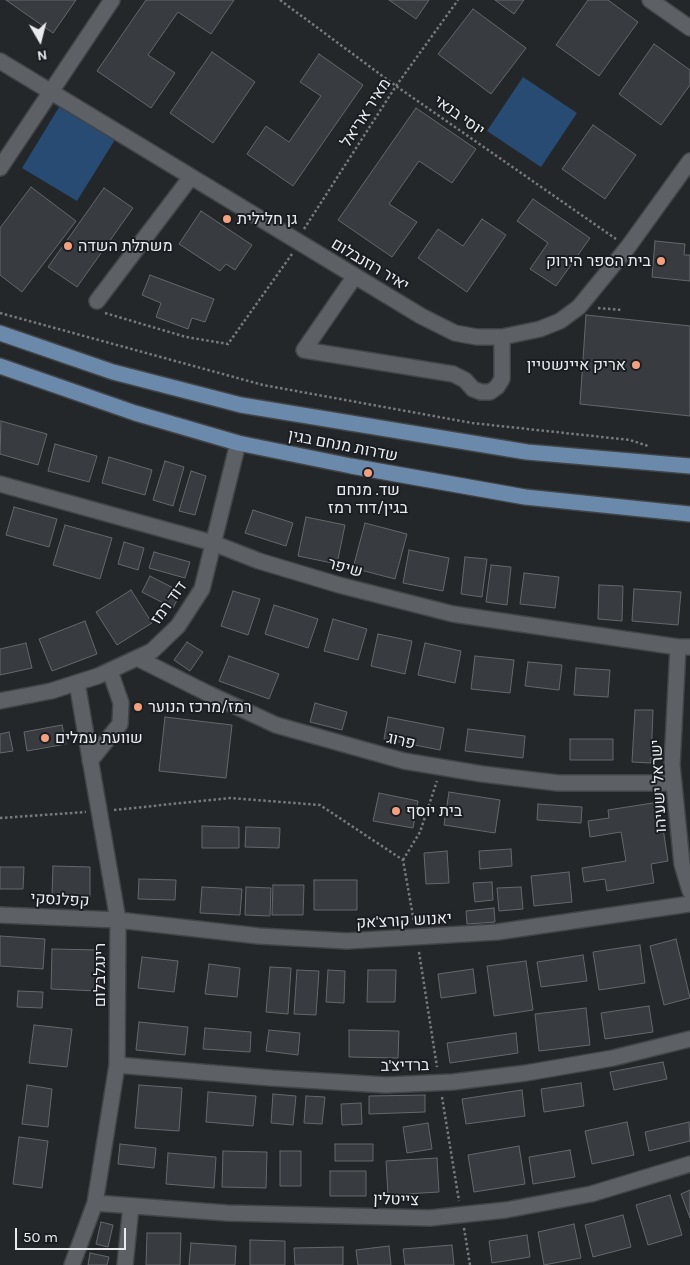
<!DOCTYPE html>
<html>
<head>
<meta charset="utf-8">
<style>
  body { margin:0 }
  #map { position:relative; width:690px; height:1265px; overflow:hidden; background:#23272a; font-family:Karla,sans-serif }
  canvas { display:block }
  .north { position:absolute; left:15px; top:15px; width:50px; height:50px; -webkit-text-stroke:4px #1a1d21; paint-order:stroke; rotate:172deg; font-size:14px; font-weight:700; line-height:20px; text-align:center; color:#e9ebee }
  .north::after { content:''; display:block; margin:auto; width:18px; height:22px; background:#e9ebee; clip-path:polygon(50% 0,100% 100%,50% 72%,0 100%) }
  .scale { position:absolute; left:15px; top:1228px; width:111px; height:22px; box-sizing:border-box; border:2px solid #e9ebee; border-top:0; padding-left:6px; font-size:15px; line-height:18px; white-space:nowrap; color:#e9ebee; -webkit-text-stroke:4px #1a1d21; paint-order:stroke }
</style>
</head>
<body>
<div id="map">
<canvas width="690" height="1265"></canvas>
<div class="north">N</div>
<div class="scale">50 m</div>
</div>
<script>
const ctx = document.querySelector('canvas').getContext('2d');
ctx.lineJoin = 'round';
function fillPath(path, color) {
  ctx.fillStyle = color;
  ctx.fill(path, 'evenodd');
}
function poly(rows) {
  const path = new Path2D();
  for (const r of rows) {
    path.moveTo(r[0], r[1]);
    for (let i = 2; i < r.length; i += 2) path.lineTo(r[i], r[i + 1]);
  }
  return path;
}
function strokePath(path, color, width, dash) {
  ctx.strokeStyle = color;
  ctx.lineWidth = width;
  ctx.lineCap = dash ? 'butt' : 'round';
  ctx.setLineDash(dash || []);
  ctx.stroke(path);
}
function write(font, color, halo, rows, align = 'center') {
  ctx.font = font + ' Karla,Heebo,sans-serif';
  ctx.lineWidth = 4;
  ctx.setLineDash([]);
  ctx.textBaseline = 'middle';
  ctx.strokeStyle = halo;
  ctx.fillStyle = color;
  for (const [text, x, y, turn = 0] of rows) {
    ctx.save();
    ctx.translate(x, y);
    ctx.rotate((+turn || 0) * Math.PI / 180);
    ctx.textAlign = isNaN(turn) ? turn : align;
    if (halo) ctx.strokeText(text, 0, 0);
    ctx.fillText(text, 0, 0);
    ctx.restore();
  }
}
const green = poly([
  [523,77,577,113,541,167,487,131],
  [61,104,116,138,77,201,22,168]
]);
const building = poly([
  [6,0,76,0,53,33,6,0],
  [146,0,234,0,211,34,178,12,148,55,175,73,151,108,97,71,146,0],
  [389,0,429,0,416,19,389,0],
  [495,0,524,0,514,14,495,0],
  [588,0,608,0,638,22,599,76,556,45,588,0],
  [473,9,526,48,491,94,438,54,473,9],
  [654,44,690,70,690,85,661,125,619,94,654,44],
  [212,52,255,82,213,143,170,113,212,52],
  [319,54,363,85,293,186,247,154,266,126,289,142,321,96,300,82,319,54],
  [416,108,476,149,452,183,419,161,389,204,417,222,392,257,338,220,416,108],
  [593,125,636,155,605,199,562,169,593,125],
  [31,187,76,221,22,292,0,275,0,228,31,187],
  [104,188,133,208,77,287,48,267,104,188],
  [533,199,590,238,556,286,530,269,548,243,517,221,533,199],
  [201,211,252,245,235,270,226,264,220,271,179,244,201,211],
  [482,219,506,235,467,292,418,258,438,229,463,246,482,219],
  [655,241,685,244,684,255,690,255,690,281,652,277,655,241],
  [150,275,214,299,205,322,192,318,188,329,156,317,161,303,142,295,150,275],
  [586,315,690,326,690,416,580,404,586,315],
  [1,421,47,434,38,465,0,454,1,421],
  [55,444,97,456,89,482,48,471,55,444],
  [109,457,152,470,145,495,102,483,109,457],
  [165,461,184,467,173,506,153,500,165,461],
  [191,471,206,476,195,515,179,511,191,471],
  [14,507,57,519,49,547,6,535,14,507],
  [253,510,293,523,286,546,245,533,253,510],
  [306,517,345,525,337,564,298,556,306,517],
  [365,523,407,534,395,579,353,568,365,523],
  [65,525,112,538,100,579,53,565,65,525],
  [124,542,144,548,138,570,118,564,124,542],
  [409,550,449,558,443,591,403,583,409,550],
  [154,552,190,562,185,578,149,568,154,552],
  [465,557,487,559,482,597,461,594,465,557],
  [491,565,511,567,507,605,486,602,491,565],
  [524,573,559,577,555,608,520,604,524,573],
  [150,576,181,592,173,608,142,592,150,576],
  [599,585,623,586,622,621,598,619,599,585],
  [634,589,681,592,678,625,632,621,634,589],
  [131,590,152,623,117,645,96,612,131,590],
  [233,591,260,599,248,635,221,626,233,591],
  [274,605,318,619,308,648,265,634,274,605],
  [333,619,367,629,358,660,324,651,333,619],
  [85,621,97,654,52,671,39,639,85,621],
  [378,634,412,641,405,674,371,666,378,634],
  [187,642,203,652,190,671,174,660,187,642],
  [26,643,32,668,0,675,0,649,26,643],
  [425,643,461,651,455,683,418,675,425,643],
  [229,656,279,674,269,699,219,681,229,656],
  [475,656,514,660,510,693,471,689,475,656],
  [528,662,562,665,559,690,525,686,528,662],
  [576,668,610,670,608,697,574,695,576,668],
  [315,703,347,712,342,730,310,722,315,703],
  [635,710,653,710,651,763,632,762,635,710],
  [165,717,232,725,226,778,159,771,165,717],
  [388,717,444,728,440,750,384,739,388,717],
  [62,725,66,744,27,751,24,732,62,725],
  [468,729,525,736,523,758,465,751,468,729],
  [9,732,13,751,0,753,0,734,9,732],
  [570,739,613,739,613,760,570,760,570,739],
  [449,792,500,800,495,833,444,825,449,792],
  [379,793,418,801,413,828,373,821,379,793],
  [659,802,668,861,651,864,654,883,607,891,605,879,584,882,582,868,626,861,621,832,590,837,588,821,609,818,608,810,659,802],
  [538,804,582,807,581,823,537,820,538,804],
  [202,826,239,827,239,848,202,848,202,826],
  [246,827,280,828,279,848,245,847,246,827],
  [511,849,512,866,480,869,479,851,511,849],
  [447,851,449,883,426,884,424,853,447,851],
  [53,866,90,867,90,897,52,896,53,866],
  [0,867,24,867,23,889,0,889,0,867],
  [569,872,572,902,534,906,531,876,569,872],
  [139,879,176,880,175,900,138,899,139,879],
  [314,880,357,880,357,910,314,910,314,880],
  [492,882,493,900,475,902,473,883,492,882],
  [273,885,304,885,303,915,272,915,273,885],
  [202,887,242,889,240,915,200,913,202,887],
  [246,887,271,888,270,916,245,915,246,887],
  [521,887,523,909,499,911,497,888,521,887],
  [494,908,495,922,467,924,466,911,494,908],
  [0,936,45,939,43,969,0,966,0,936],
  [676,939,690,998,664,1005,650,946,676,939],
  [640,945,645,983,599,990,593,952,640,945],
  [52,949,100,950,99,991,51,989,52,949],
  [583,955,587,981,541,987,537,962,583,955],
  [142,957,178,961,174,992,138,988,142,957],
  [526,961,533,1010,494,1016,487,966,526,961],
  [209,964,240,968,237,997,205,994,209,964],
  [270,967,291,968,288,1014,266,1012,270,967],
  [473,969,476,993,441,998,438,974,473,969],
  [297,970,319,971,316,1015,294,1014,297,970],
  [328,970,345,971,344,1003,326,1002,328,970],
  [368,970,396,970,395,1002,367,1002,368,970],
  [18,991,43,992,42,1008,17,1007,18,991],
  [649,1006,653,1032,605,1039,601,1013,649,1006],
  [586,1008,590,1045,539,1051,535,1014,586,1008],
  [139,1022,188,1027,185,1055,136,1050,139,1022],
  [34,1025,72,1029,67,1067,29,1063,34,1025],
  [205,1028,251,1032,250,1052,203,1049,205,1028],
  [269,1030,300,1033,298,1055,266,1051,269,1030],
  [349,1030,399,1031,398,1058,349,1057,349,1030],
  [516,1033,518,1053,450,1063,447,1043,516,1033],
  [663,1062,667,1079,614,1090,610,1072,663,1062],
  [581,1083,584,1106,544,1112,541,1089,581,1083],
  [27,1085,52,1089,48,1127,22,1124,27,1085],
  [139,1085,182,1088,179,1131,135,1128,139,1085],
  [522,1090,525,1116,466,1124,462,1099,522,1090],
  [208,1092,256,1096,253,1126,206,1122,208,1092],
  [273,1094,296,1096,293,1125,271,1123,273,1094],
  [425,1095,425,1112,369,1114,369,1096,425,1095],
  [306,1096,325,1097,322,1124,304,1123,306,1096],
  [361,1103,362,1124,342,1125,341,1104,361,1103],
  [627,1122,634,1155,592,1164,585,1131,627,1122],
  [689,1122,690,1141,649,1151,645,1132,689,1122],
  [428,1123,432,1149,407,1153,403,1127,428,1123],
  [19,1137,48,1141,42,1188,13,1184,19,1137],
  [120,1144,156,1148,154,1168,118,1164,120,1144],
  [335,1144,373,1144,373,1161,335,1161,335,1144],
  [519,1146,525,1184,474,1192,468,1155,519,1146],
  [570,1150,575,1177,533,1184,529,1157,570,1150],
  [223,1151,267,1152,266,1188,222,1187,223,1151],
  [280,1151,301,1151,301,1186,280,1186,280,1151],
  [168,1153,216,1157,214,1188,166,1184,168,1153],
  [437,1158,439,1192,388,1195,386,1161,437,1158],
  [330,1171,366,1171,366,1196,330,1196,330,1171],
  [690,1190,690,1218,681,1194,690,1190],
  [670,1195,682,1235,648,1245,636,1205,670,1195],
  [623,1215,631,1247,593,1257,585,1225,623,1215],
  [101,1222,113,1225,108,1247,96,1244,101,1222],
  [574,1224,581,1258,544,1265,538,1232,574,1224],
  [147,1233,181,1233,180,1265,146,1265,147,1233],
  [527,1235,530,1257,492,1263,489,1241,527,1235],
  [250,1240,285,1241,285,1265,250,1265,250,1240],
  [191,1243,236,1246,235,1265,189,1265,191,1243],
  [452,1245,454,1265,405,1265,403,1249,452,1245],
  [389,1246,391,1265,358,1265,356,1250,389,1246],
  [343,1247,343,1265,295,1265,294,1248,343,1247],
  [90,1253,109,1257,107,1265,88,1265,90,1253]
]);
const path = poly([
  [280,0,396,86,616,239],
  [304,229,396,86,458,0],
  [598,308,622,310],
  [0,313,263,385,472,423,630,440,648,446],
  [105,313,186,337,228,344,292,254],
  [114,810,230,798,320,805,403,860,414,922],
  [0,818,86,812],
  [403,860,420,832,437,781],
  [419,952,437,1067],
  [442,1097,459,1201],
  [464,1228,470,1265]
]);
const minor = poly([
  [650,0,690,28],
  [0,61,421,316,455,333,477,337,502,337,540,329,560,321,579,307,628,247,690,161],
  [0,168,112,0],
  [355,276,304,350,453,374,465,380,473,389,481,392,490,392,497,387,502,379,502,337],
  [97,301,191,177],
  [0,484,213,543,259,561,339,585,453,614,678,647,690,647],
  [678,647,672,765,682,864,690,891],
  [137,658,207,693,276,725,404,761,482,774,558,783,674,783],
  [0,701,51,691,98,676,152,651,178,626,202,589,238,443],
  [90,761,120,724,121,703,110,671],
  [0,915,118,920,259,936,347,941,497,932,690,904],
  [117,1065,272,1078,386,1085,453,1082,526,1073,613,1058,690,1039],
  [95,1203,227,1213,430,1218,506,1210,591,1194,690,1164],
  [72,1265,95,1203,117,1065,118,920,77,683],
  [125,1265,131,1206]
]);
const major = poly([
  [0,333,113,372,241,405,527,452,690,466],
  [0,366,135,413,238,443,351,466,525,497,690,514]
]);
const markers = [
  [227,219,5,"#f2a080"],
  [68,246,5,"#f2a080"],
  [661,261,5,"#f2a080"],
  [636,365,5,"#f2a080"],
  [368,473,5,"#f2a080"],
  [138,707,5,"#f2a080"],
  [45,738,5,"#f2a080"],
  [396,811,5,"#f2a080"]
];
const streetNames = [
  ["מאיר אריאל",366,113,-57],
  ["יוסי בנאי",459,116,35],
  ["יאיר רוזנבלום",370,265,31],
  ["שדרות מנחם בגין",343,446,11],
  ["שיפר",345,568,15],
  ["דוד רמז",169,603,-54],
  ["פרוג",401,741,13],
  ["ישראל ישעיהו",659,786,-93],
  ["קפלנסקי",60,900,3],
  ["יאנוש קורצ'אק",404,921,-3],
  ["רינגלבלום",100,975,-90],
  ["ברדיצ'ב",405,1066,-1],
  ["צייטלין",396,1200,2]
];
const poiNames = [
  ["גן חלילית",237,219],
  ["משתלת השדה",78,246],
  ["בית הספר הירוק",651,261,"right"],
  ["אריק איינשטיין",626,365,"right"],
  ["שד. מנחם",368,490,"center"],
  ["בגין/דוד רמז",368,508,"center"],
  ["רמז/מרכז הנוער",148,707],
  ["שוועת עמלים",55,738],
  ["בית יוסף",406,811]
];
fillPath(green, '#274b72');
fillPath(building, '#383b40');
strokePath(building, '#64686c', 1);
strokePath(minor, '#424548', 18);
strokePath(major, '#424548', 18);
strokePath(path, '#777a7d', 2.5, [2.5, 2.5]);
strokePath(minor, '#5d6165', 15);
strokePath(major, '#6b89aa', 15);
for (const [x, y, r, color] of markers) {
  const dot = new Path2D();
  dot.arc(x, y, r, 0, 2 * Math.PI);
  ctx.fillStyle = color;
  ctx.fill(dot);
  strokePath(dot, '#1a1d21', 2);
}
write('16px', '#e9ebee', '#1a1d21', streetNames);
write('16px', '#e9ebee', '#1a1d21', poiNames, 'left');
</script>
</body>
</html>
